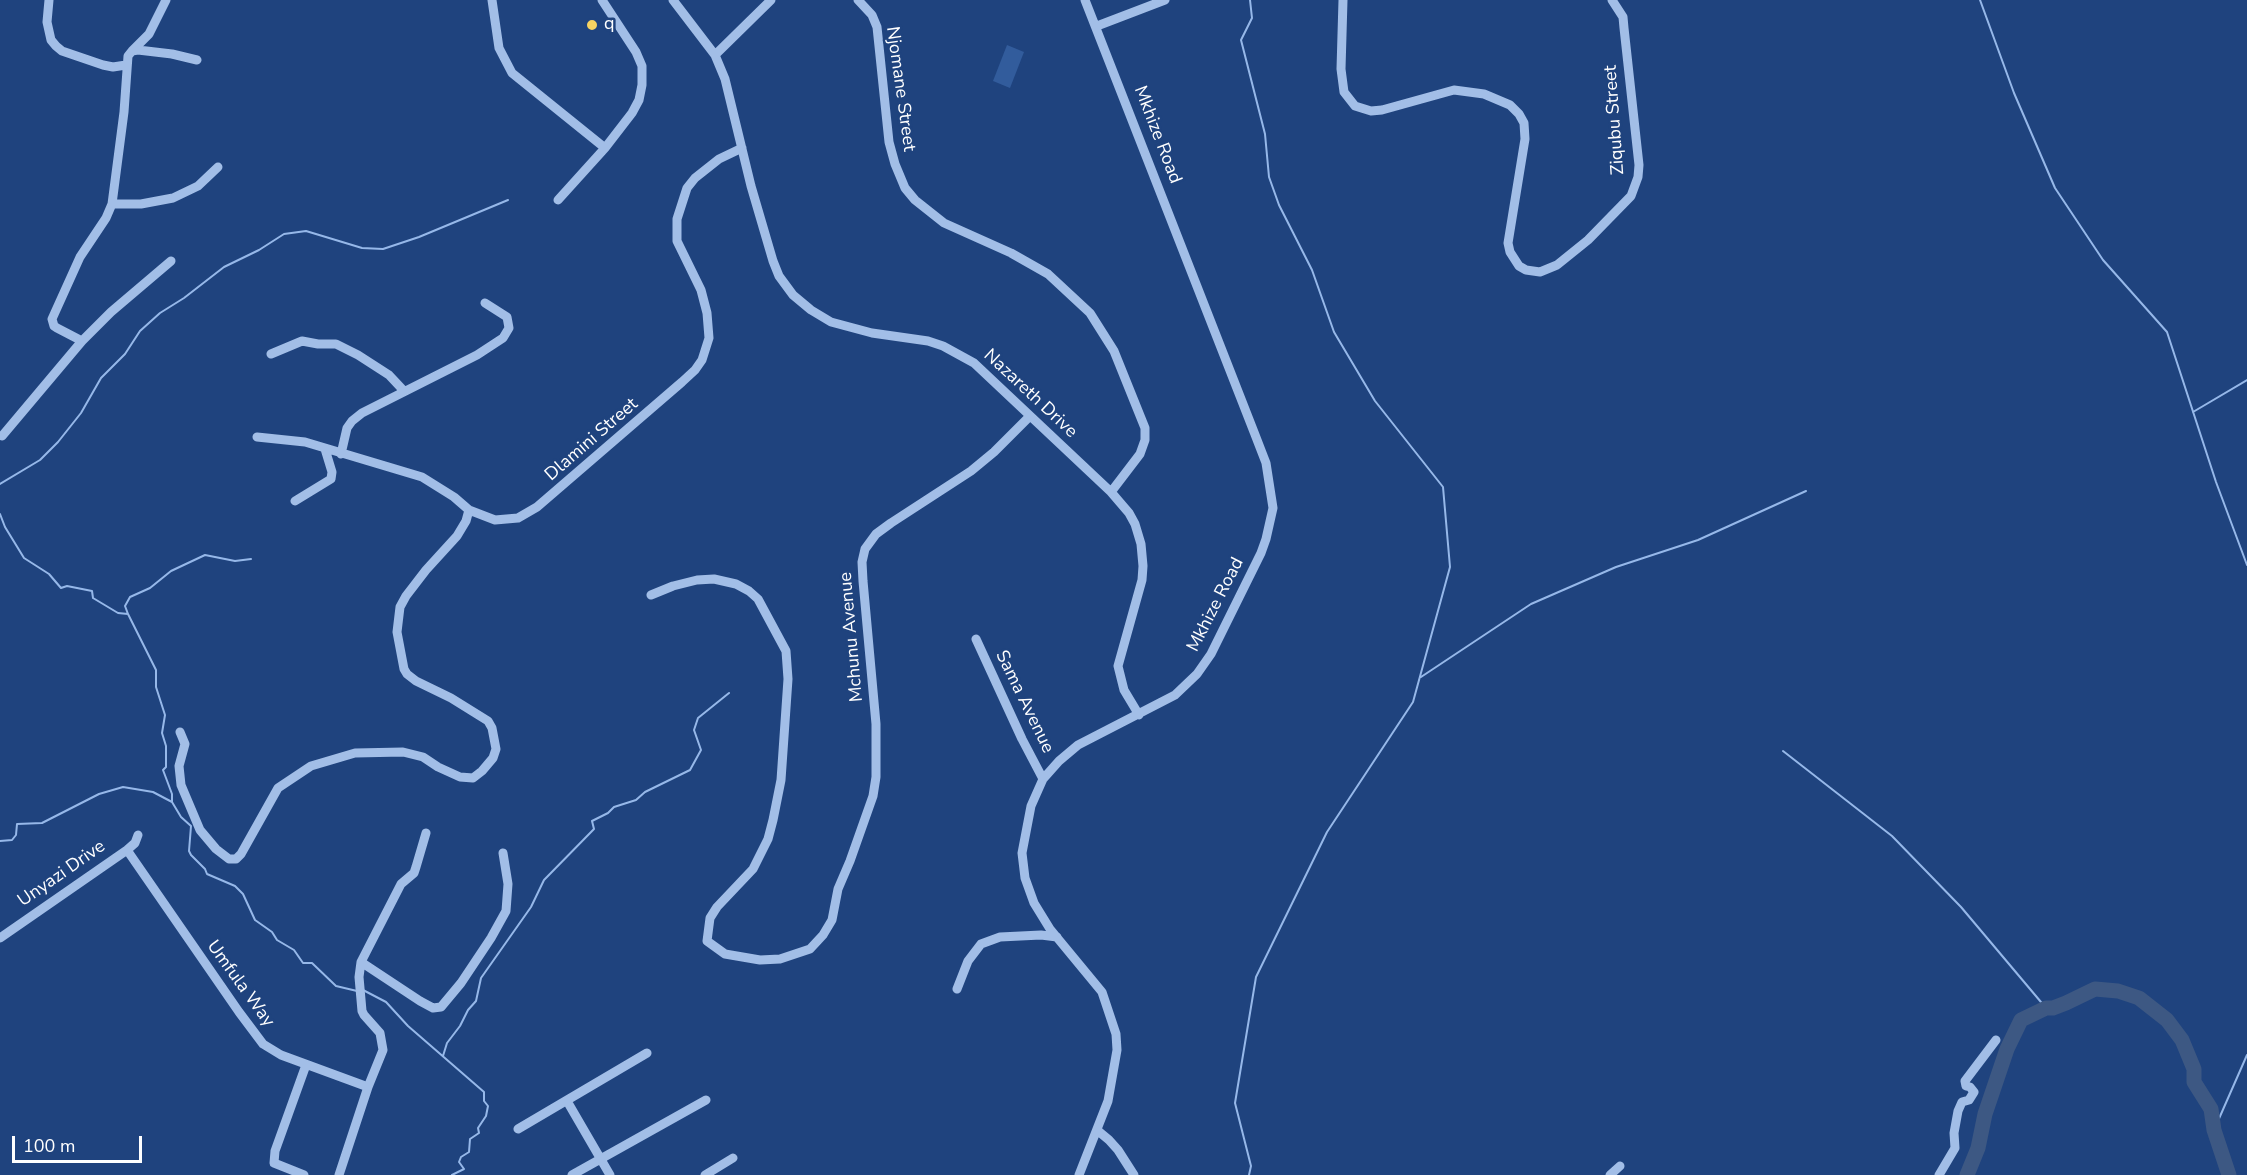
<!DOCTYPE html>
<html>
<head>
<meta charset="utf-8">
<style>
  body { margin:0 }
  #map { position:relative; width:2247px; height:1175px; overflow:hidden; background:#1f437e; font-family:"Nunito Sans",sans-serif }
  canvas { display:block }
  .scale { position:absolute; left:12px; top:1136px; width:130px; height:27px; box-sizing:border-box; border:3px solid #fff; border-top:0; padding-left:8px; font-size:18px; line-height:21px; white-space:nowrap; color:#fff; -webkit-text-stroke:4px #1f437e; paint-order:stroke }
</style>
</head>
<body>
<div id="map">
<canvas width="2247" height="1175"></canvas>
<div class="scale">100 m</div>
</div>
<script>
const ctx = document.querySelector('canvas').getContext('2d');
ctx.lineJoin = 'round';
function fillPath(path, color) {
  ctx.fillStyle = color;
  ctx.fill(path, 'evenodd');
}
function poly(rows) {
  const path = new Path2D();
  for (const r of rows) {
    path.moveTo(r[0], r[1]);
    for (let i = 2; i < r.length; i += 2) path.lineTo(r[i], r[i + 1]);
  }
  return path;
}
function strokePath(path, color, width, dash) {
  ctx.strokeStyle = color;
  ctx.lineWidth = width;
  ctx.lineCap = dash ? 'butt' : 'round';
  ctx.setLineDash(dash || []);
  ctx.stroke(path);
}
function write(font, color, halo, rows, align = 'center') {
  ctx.font = font + ' "Nunito Sans",sans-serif';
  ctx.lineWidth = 5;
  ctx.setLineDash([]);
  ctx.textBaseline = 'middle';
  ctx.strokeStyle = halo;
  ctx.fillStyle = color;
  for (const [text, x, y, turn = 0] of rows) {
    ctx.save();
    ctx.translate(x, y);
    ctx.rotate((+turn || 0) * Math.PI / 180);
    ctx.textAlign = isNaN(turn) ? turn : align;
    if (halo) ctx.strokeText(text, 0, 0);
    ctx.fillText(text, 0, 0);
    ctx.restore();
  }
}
const green = poly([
  [1007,45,1024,52,1010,88,993,81]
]);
const stream = poly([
  [1980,0,2014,93,2055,188,2103,260,2167,332,2216,482,2247,565],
  [2193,412,2247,380],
  [0,484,40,460,58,442,81,413,101,378,125,354,140,331,160,313,184,298,224,267,259,250,284,234,306,231,362,248,383,249,419,237,508,200],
  [0,514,5,527,24,558,49,574,61,588,67,586,92,591,93,598,118,613,128,614,156,670,156,687,165,715,162,733,166,746,166,767,163,770,172,794,172,802,181,817,191,826,189,851,191,855,205,869,207,874,235,886,243,894,255,920,272,932,277,940,294,950,303,963,312,963,336,986,357,991],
  [128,614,125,606,130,597,150,588,171,571,205,555,235,561,251,559],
  [1421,677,1531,604,1616,567,1698,540,1806,491],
  [1783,751,1892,836,1961,907,2046,1008],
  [0,841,12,840,16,835,17,824,42,823,99,794,123,787,153,792,172,802],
  [363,990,386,1002,408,1026,484,1092,484,1101,488,1106,486,1116,478,1128,479,1133,470,1139,469,1152,461,1157,459,1162,464,1169,452,1175],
  [443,1056,447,1043,460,1026,468,1010,476,1001,481,978,531,907,544,880,594,829,592,821,608,813,614,807,636,800,645,792,690,770,701,750,694,730,698,718,729,693],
  [2214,1130,2247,1055],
  [1249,1175,1251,1166,1235,1103,1256,977,1327,832,1413,702,1450,567,1443,487,1375,401,1334,332,1312,270,1279,205,1269,177,1265,134,1241,40,1252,18,1250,0]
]);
const river = poly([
  [1967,1175,1978,1148,1985,1114,2007,1049,2021,1020,2046,1008,2053,1008,2066,1003,2095,989,2118,991,2139,998,2167,1020,2182,1040,2194,1069,2194,1082,2211,1109,2214,1130,2229,1175]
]);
const minor = poly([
  [49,0,47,22,51,40,56,46,62,51,103,65,113,67,126,65],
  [492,0,499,48,512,73,605,148],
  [673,0,715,55,725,79,751,186,773,261,779,276,793,295,811,310,831,322,872,333,928,341,943,346,974,363,1111,492,1129,513,1135,524,1141,544,1143,566,1142,580,1118,666,1124,690,1139,715],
  [858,0,872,15,877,27,889,142,895,164,905,188,915,200,944,223,1011,253,1048,274,1090,313,1114,351,1145,428,1145,440,1140,454,1111,492],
  [1343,0,1341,69,1344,92,1355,106,1371,111,1382,110,1454,90,1484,94,1510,105,1519,114,1524,123,1525,139,1508,243,1510,252,1519,266,1526,270,1540,272,1557,265,1588,240,1631,196,1638,177,1639,165,1624,28,1623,17,1612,0],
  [1097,26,1165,0],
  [132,51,149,34,166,0],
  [715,55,771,0],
  [558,200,605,148,632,113,639,100,642,85,642,66,636,52,602,0],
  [112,204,141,204,173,198,198,186,218,167],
  [82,341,57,328,54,326,52,319,80,257,106,218,112,204,124,112,128,56,132,51,138,50,172,54,197,60],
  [271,354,302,341,318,344,336,344,358,355,389,375,404,391],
  [2,436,82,341,111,312,171,261],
  [257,437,305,442,422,477,454,497,469,510,495,520,518,518,537,507,682,382,695,370,702,360,709,338,707,313,701,290,677,241,677,219,687,188,695,178,719,159,742,148],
  [341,454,347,428,352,421,362,413,477,355,503,338,509,328,507,317,485,303],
  [295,501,331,479,332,472,325,449],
  [651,595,673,586,697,580,714,579,736,584,749,591,758,599,786,651,788,679,781,780,773,820,768,839,753,869,717,907,710,918,707,941,725,954,760,960,780,959,810,949,823,935,832,920,838,889,850,861,873,796,876,777,876,724,863,581,862,562,865,549,876,534,891,523,971,471,994,452,1030,416],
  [976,639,1022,739,1043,779],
  [180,732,185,744,179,766,181,785,200,830,216,849,229,859,236,859,241,854,278,788,311,766,355,753,403,752,423,757,438,767,460,777,473,778,482,771,493,758,496,749,492,728,488,721,451,698,416,681,407,674,404,669,397,632,400,607,406,596,426,570,457,536,466,521,469,510],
  [127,850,239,1012,263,1044,281,1055,368,1087],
  [0,938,127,850,135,843,138,835],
  [361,962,420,1001,433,1008,441,1007,461,983,491,938,506,911,508,884,503,853],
  [957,989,968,961,981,944,1000,937,1041,935,1057,937],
  [567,1101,610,1175],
  [518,1129,647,1053],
  [1097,1130,1109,1140,1118,1150,1134,1175],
  [304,1175,274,1163,275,1151,306,1065],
  [339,1175,368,1087,383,1050,380,1033,364,1015,362,1011,359,977,361,962,401,884,414,873,416,867,426,833],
  [572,1175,706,1100],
  [705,1175,733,1158],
  [1079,1175,1108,1101,1117,1050,1116,1034,1102,992,1050,929,1034,903,1025,878,1022,853,1031,806,1043,779,1059,761,1078,745,1175,695,1197,674,1211,654,1261,553,1266,539,1273,508,1266,463,1254,432,1085,0],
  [1610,1175,1620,1166],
  [1939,1175,1955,1148,1954,1133,1958,1111,1962,1102,1969,1100,1974,1092,1970,1087,1966,1086,1965,1081,1996,1040]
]);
const markers = [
  [592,25,6,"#f6d362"]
];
const poiNames = [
  ["q",604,25]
];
const streetNames = [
  ["Njomane Street",900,89,82],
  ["Ziqubu Street",1615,120,-94],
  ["Mkhize Road",1157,135,69],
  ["Nazareth Drive",1030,394,43],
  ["Dlamini Street",592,440,-41],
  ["Mkhize Road",1216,605,-63],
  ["Mchunu Avenue",852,637,-95],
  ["Sama Avenue",1024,702,64],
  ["Unyazi Drive",62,874,-35],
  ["Umfula Way",240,984,54]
];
fillPath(green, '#325c9c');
strokePath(stream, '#96b8e9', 2);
strokePath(river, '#3d5883', 15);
strokePath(minor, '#a2bee7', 9);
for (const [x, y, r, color] of markers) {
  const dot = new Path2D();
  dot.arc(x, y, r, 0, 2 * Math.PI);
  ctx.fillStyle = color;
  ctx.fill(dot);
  strokePath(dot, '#1f437e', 2);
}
write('18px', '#fff', '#1f437e', poiNames, 'left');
write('18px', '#fff', '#1f437e', streetNames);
</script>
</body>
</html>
